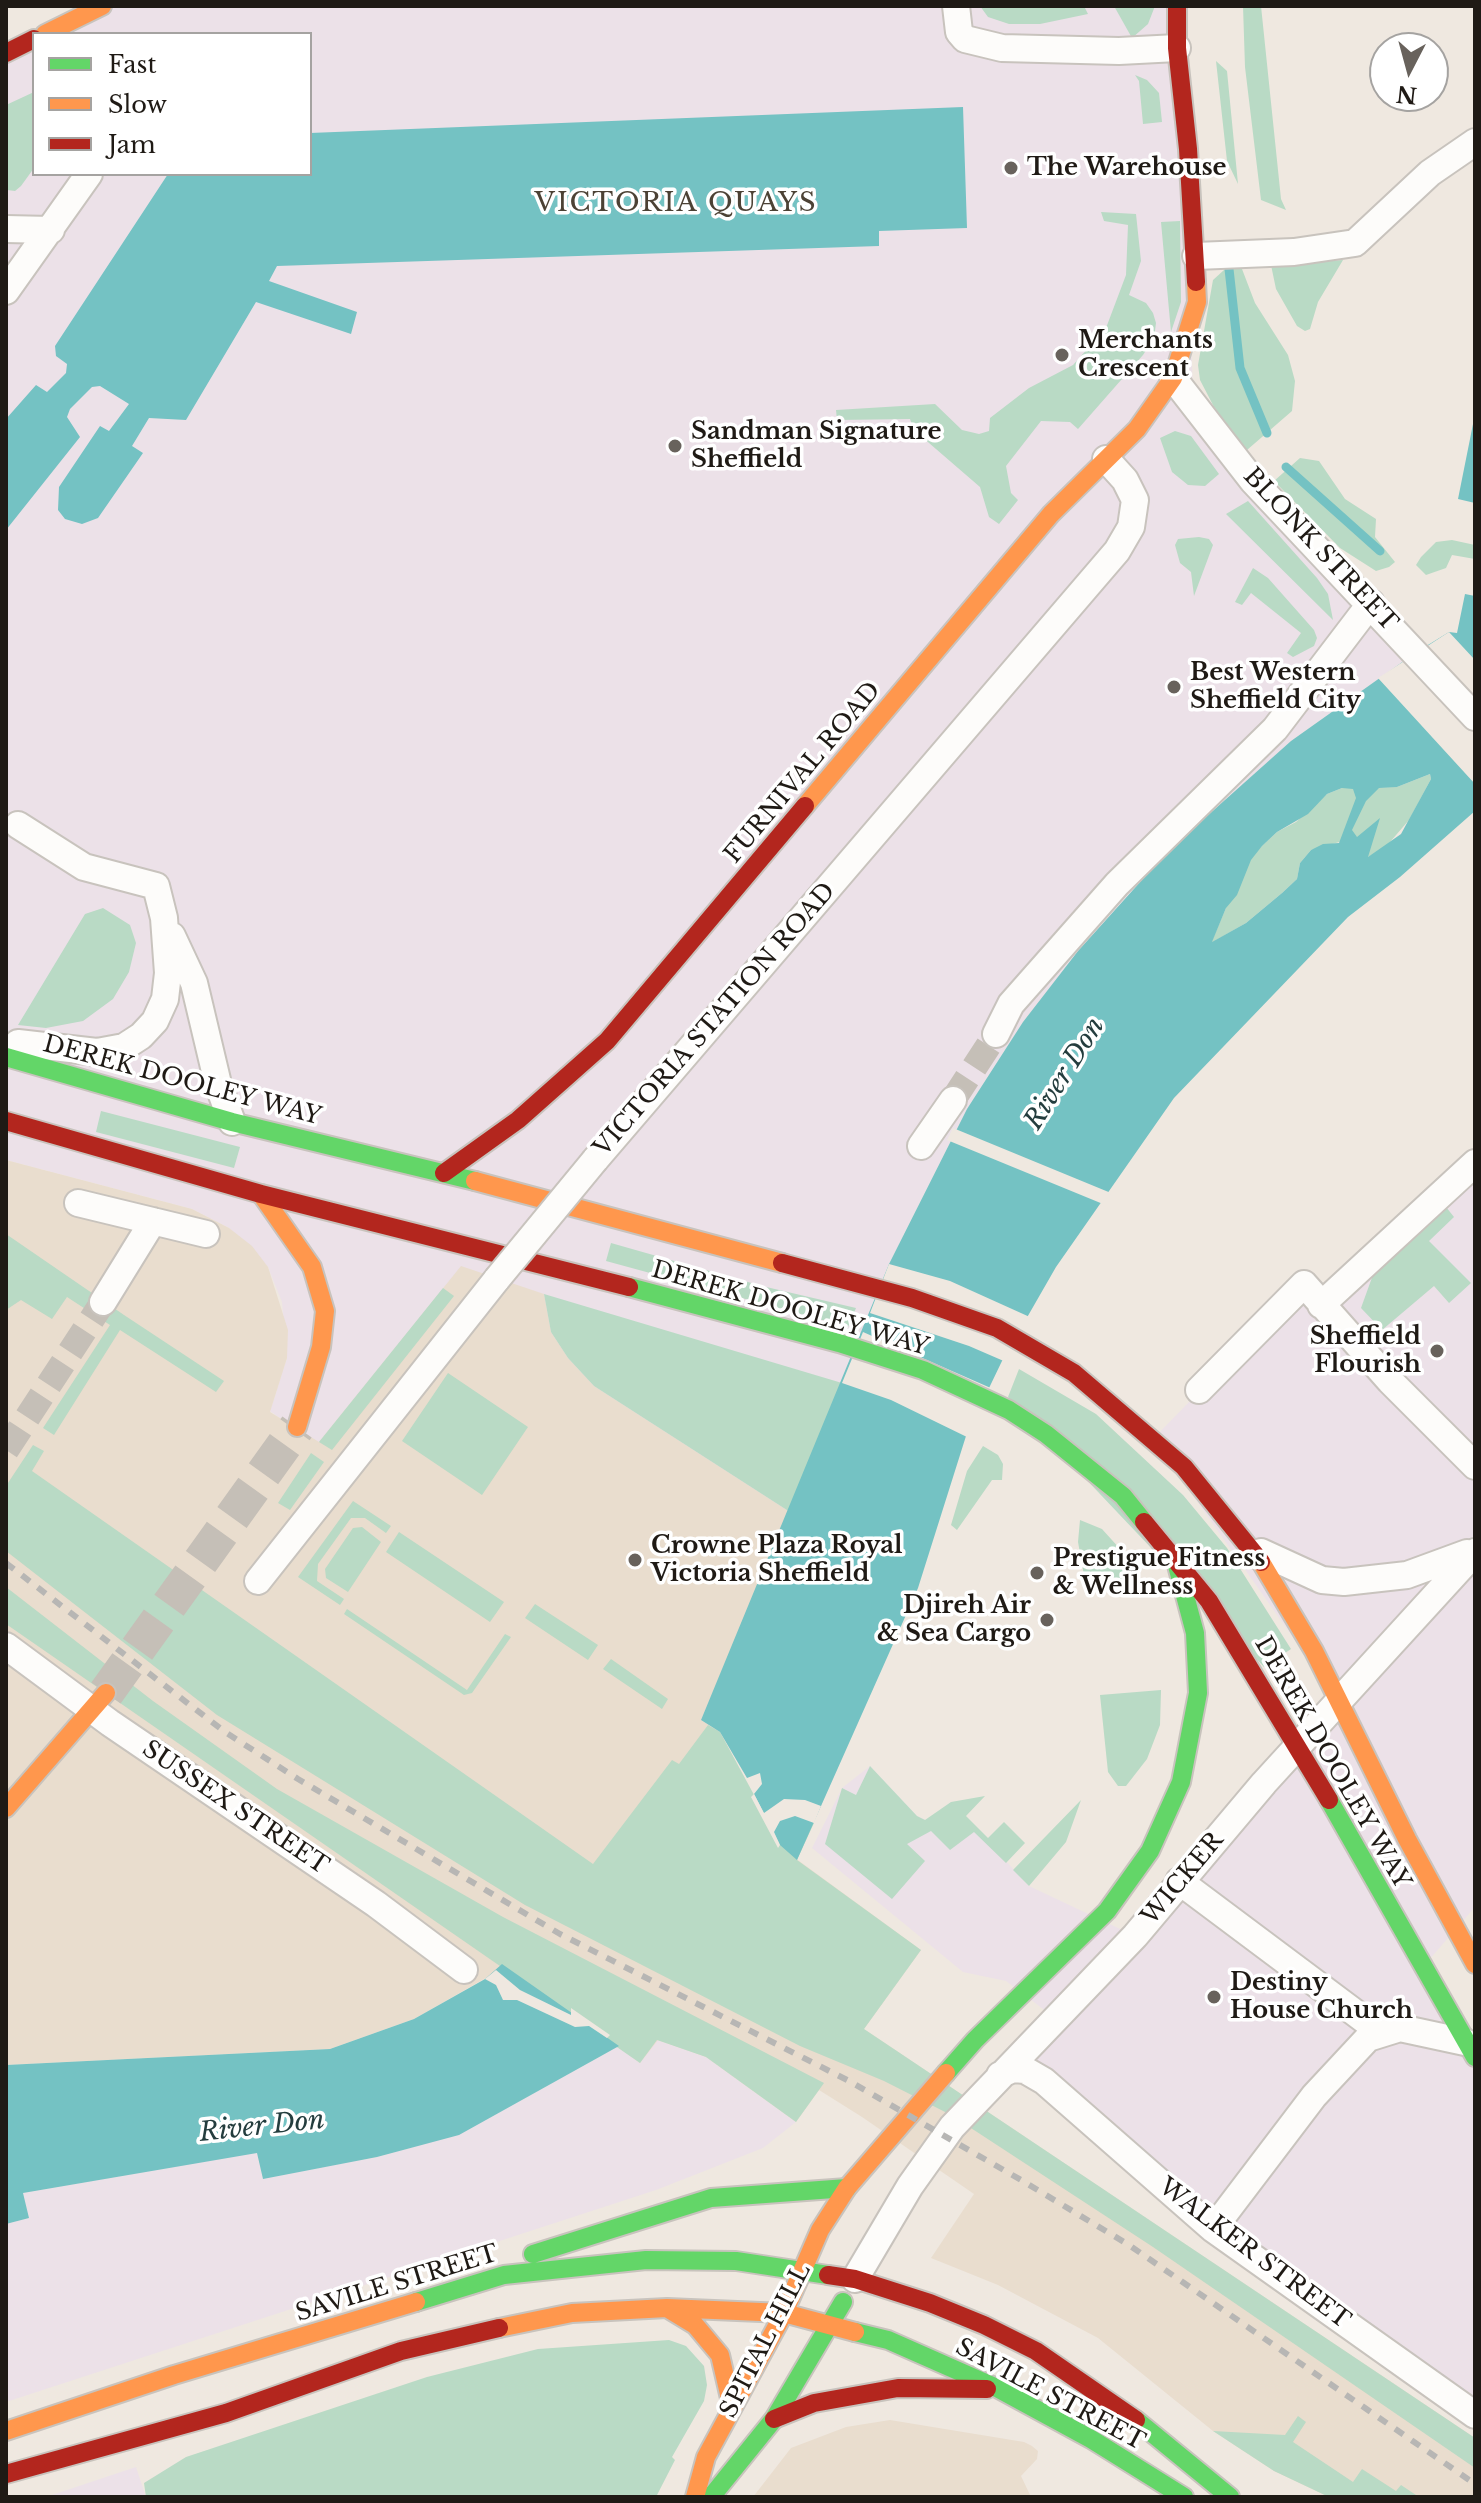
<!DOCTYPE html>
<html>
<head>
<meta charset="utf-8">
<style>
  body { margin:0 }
  #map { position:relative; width:1481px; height:2503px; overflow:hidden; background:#efe8e0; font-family:"Libre Baskerville",serif }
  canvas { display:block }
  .frame { position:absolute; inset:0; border:8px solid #1f1a15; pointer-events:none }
  .legend { position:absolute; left:32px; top:32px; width:280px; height:144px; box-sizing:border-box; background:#fff; border:2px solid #a5a3a1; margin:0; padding:10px 14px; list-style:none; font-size:24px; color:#1f1a15 }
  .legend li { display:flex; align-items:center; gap:16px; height:40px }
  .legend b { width:40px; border:2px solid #a5a3a1 }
  .north { position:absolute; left:1369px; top:32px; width:80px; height:80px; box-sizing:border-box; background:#fff; border:2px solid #a5a3a1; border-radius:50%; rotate:186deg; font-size:22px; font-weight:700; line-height:32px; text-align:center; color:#1f1a15 }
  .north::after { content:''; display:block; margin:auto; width:28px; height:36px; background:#68625c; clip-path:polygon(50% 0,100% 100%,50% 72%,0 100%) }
</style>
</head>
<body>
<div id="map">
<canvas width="1481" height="2503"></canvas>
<div class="frame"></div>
<ul class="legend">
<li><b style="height:10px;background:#63d668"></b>Fast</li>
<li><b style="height:10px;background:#ff974d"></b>Slow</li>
<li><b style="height:10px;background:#b3261e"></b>Jam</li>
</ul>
<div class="north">N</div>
</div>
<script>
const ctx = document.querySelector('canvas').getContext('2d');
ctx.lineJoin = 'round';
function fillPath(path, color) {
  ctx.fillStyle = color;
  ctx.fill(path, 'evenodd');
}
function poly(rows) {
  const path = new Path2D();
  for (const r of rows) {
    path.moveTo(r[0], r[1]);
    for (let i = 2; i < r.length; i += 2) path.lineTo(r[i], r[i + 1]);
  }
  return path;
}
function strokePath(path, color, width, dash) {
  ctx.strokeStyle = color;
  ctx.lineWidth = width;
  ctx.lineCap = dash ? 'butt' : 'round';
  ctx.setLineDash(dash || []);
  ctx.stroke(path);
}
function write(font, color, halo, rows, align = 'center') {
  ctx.font = font + ' "Libre Baskerville",serif';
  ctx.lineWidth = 7;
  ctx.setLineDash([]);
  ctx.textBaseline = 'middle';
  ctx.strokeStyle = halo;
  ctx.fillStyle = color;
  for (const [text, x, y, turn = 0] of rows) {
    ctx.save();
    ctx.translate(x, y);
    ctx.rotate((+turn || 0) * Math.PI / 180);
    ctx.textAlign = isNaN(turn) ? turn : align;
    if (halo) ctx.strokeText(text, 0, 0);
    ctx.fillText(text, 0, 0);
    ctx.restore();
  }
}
const commercial = poly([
  [102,6,1177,6,1193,389,1253,481,1415,653,1291,741,1169,850,1078,951,1023,1022,967,1109,889,1264,701,1720,270,1411,287,1358,282,1302,268,1267,229,1228,192,1209,6,1160,6,53,34,39,34,174,310,174,310,34,45,34],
  [1475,1163,1475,1907,1422,1968,1475,2054,1475,2415,1025,2070,1055,2018,1006,1981,963,1972,812,1848,842,1788,870,1766,917,1816,926,1820,951,1802,1029,1886,1135,1936,1337,1700,1153,1439,1304,1284,1321,1304],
  [657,2040,706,2057,796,2122,763,2148,656,2190,6,2402,6,2224,28,2218,22,2193,258,2152,263,2178,377,2157,459,2134,619,2046,640,2063],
  [136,2467,146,2497,46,2497]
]);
const built = poly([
  [6,1160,192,1209,229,1228,252,1246,268,1267,288,1330,287,1358,270,1412,319,1442,461,1266,544,1294,551,1332,568,1358,594,1386,790,1512,701,1720,720,1732,768,1823,791,1855,921,1950,864,2029,1475,2438,1475,2497,1329,2497,1274,2471,1213,2431,1098,2338,998,2285,931,2258,974,2194,862,2117,819,2090,796,2122,706,2057,658,2040,640,2063,515,1974,491,1975,414,2019,330,2049,6,2065],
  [890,2420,1024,2442,1032,2446,1038,2451,1037,2459,1021,2476,1031,2497,753,2497,791,2448,846,2427]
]);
const green = poly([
  [980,6,1084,6,1088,14,1040,24,1009,24,988,17],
  [1114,6,1155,6,1148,24,1132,38],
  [1243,6,1261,6,1281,199,1286,210,1261,200,1245,67],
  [1216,61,1227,71,1238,184,1227,161],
  [1135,75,1147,80,1159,93,1162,122,1143,124,1139,81],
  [34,92,34,168,21,186,15,191,7,190,6,105],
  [1101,212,1136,214,1141,261,1129,295,1146,303,1153,313,1156,323,1154,338,1143,355,1078,429,1070,422,1041,421,1006,466,1011,493,1018,500,999,524,989,517,980,487,914,430,910,419,837,420,836,410,935,404,962,430,979,434,989,431,990,418,1029,388,1073,365,1106,328,1126,275,1128,225,1104,221],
  [1180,221,1181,302,1171,332,1161,222],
  [1343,260,1318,302,1310,329,1305,331,1297,326,1276,289,1271,265],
  [1234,268,1242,269,1255,303,1288,355,1295,381,1292,411,1247,450,1214,407,1200,380,1198,365,1213,280,1224,270],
  [1175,431,1191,436,1219,474,1205,486,1188,485,1172,472,1160,438],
  [1300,458,1319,461,1345,499,1376,519,1375,537,1395,562,1389,567,1376,571,1340,548,1274,481],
  [1248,501,1317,578,1328,594,1333,620,1226,514],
  [1199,537,1209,539,1213,545,1194,596,1191,572,1180,563,1175,545,1178,539],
  [1452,540,1475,545,1475,559,1452,555,1446,568,1426,575,1416,565,1421,557,1436,542],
  [1253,568,1268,578,1314,630,1317,638,1314,646,1293,657,1287,653,1301,633,1251,593,1242,605,1235,602],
  [1430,774,1431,779,1409,820,1384,849,1368,857,1357,837,1311,850,1300,863,1297,879,1282,893,1246,923,1211,943,1226,908,1229,876,1277,832,1296,822,1327,794,1342,788,1397,787],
  [103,908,130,925,136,943,129,972,113,999,83,1021,46,1028,18,1025,85,914],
  [101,1111,240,1147,234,1168,96,1132],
  [1446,1207,1454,1217,1429,1241,1471,1283,1449,1303,1434,1286,1382,1330,1361,1308,1374,1272],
  [6,1234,124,1315,224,1381,216,1392,120,1330,54,1435,43,1428,110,1325,67,1297,52,1319,21,1300,6,1310],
  [611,1243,762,1286,856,1308,848,1327,606,1261],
  [443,1288,454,1296,332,1450,319,1442],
  [544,1294,842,1383,790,1512,594,1386,568,1358,551,1332],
  [1019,1369,1096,1414,1183,1495,1227,1548,1291,1649,1264,1667,1008,1397],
  [448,1373,528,1427,482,1495,402,1441],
  [33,1445,44,1451,32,1471,593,1864,672,1760,679,1764,708,1725,720,1732,766,1817,814,1823,797,1860,921,1950,864,2029,1475,2438,1475,2468,1153,2247,951,2115,884,2081,800,2046,525,1905,217,1715,6,1551,6,1486],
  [983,1446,998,1455,1003,1464,1002,1480,992,1480,957,1530,951,1525,967,1471],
  [311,1453,324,1462,290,1510,278,1503],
  [353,1501,391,1526,386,1533,365,1518,351,1518,318,1564,317,1581,344,1599,340,1605,298,1577],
  [1080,1520,1102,1529,1121,1550,1138,1587,1087,1592,1078,1542],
  [362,1527,381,1542,348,1592,326,1578,325,1569,353,1528],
  [399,1532,504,1602,490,1622,386,1552],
  [6,1587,153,1701,277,1789,503,1917,824,2083,796,2122,706,2057,657,2040,640,2063,6,1624],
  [535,1604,598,1645,588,1660,525,1618],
  [347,1609,467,1690,505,1634,511,1637,472,1693,464,1695,344,1614],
  [611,1659,668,1699,662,1709,603,1669],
  [1161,1690,1160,1725,1147,1759,1126,1786,1118,1786,1108,1772,1100,1695],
  [870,1766,917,1816,925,1820,951,1802,985,1796,966,1816,988,1838,1004,1822,1025,1843,1006,1863,974,1832,950,1850,931,1831,907,1844,925,1861,892,1899,825,1844,842,1788,856,1795],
  [1081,1800,1066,1842,1029,1886,1013,1870],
  [669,2340,686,2346,704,2366,707,2385,704,2401,672,2457,675,2460,656,2497,146,2497,144,2483,186,2457,427,2377,538,2349],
  [1298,2416,1306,2422,1293,2442,1353,2482,1362,2469,1396,2491,1401,2485,1419,2497,1329,2497,1274,2471,1213,2431,1285,2435]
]);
const water = poly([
  [963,107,967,228,879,231,879,246,277,266,269,281,357,312,351,334,256,302,186,420,149,418,132,446,143,453,98,518,82,524,65,519,58,510,59,487,100,426,109,431,129,404,100,386,92,387,70,409,67,417,80,437,6,530,6,419,36,385,47,392,66,373,67,364,56,356,55,346,168,174,310,174,310,133],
  [1475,414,1475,503,1458,499],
  [1465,594,1475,596,1475,811,1400,877,1348,917,1174,1098,1056,1267,1002,1361,966,1436,918,1588,797,1860,780,1845,754,1794,762,1784,760,1773,747,1778,720,1732,701,1720,889,1264,967,1109,1023,1022,1078,951,1169,850,1291,741,1415,653,1449,632,1457,633],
  [1430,774,1431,779,1401,834,1368,857,1380,818,1357,837,1352,830,1366,801,1379,788,1397,787],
  [1342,788,1353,789,1356,798,1339,843,1323,844,1311,850,1300,863,1297,879,1282,893,1246,923,1212,942,1226,908,1237,895,1251,860,1262,846,1277,832,1308,814,1327,794],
  [502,1964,619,2046,459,2135,377,2157,263,2179,257,2153,23,2193,29,2218,6,2224,6,2065,330,2049,414,2019,485,1979]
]);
const pier = poly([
  [1449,632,1475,660,1475,784,1378,678],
  [953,1128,1111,1193,1103,1204,947,1140],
  [889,1264,950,1281,1032,1318,1006,1362,969,1346,870,1313],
  [863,1332,993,1389,969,1438,891,1400,842,1383],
  [754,1794,764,1813,784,1799,805,1800,821,1806,814,1823,795,1816,780,1821,774,1832,780,1845,778,1848,751,1797],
  [496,1970,520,1990,571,2015,571,2008,610,2035,607,2038,589,2026,575,2027,517,2000,503,2000,496,1985,485,1979]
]);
const stream = poly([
  [1229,269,1240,368,1267,433],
  [1286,467,1380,551]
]);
const streetTunnel = poly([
  [953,1100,996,1034],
  [6,1450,103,1302]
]);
const secondaryTunnel = poly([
  [106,1693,297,1427]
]);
const street = poly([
  [956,6,959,32,965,39,1002,48,1119,51,1177,48],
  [6,229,51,230],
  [1196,256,1294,252,1355,243,1430,173,1475,142],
  [6,291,89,174],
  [1173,378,1253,481,1475,717],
  [172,936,194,983,218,1084,232,1122],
  [996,1034,1011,1004,1117,884,1275,729,1371,603],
  [18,1043,97,1052,124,1047,141,1036,155,1021,165,999,168,973,164,918,156,886,84,867,18,825],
  [921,1146,953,1100],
  [595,1160,1117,551,1131,527,1135,500,1125,480,1106,459],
  [78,1203,206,1234],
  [103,1302,153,1221],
  [1321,1305,1475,1163],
  [1199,1390,1304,1284,1390,1381,1475,1466],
  [1261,1552,1322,1580,1344,1582,1407,1575,1467,1553],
  [258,1581,497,1279],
  [6,1646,110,1723,376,1904,464,1970],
  [1179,1881,1370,2024,1391,2029],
  [1000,2075,1013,2069,1025,2070,1044,2081,1213,2229,1475,2415],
  [1213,2229,1314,2096,1368,2038,1400,2028,1465,2042],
  [855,2279,910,2186,952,2127,1135,1936,1264,1783,1475,1552]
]);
const fast = poly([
  [6,1057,232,1122,475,1181],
  [629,1287,839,1343,923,1370,1009,1410,1046,1434,1123,1496,1144,1522],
  [1329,1800,1475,2057],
  [946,2073,975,2040,1107,1911,1150,1851,1181,1782,1198,1693,1195,1633,1175,1558],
  [533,2254,711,2198,847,2188],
  [416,2302,504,2275,646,2260,736,2261,828,2275],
  [855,2332,888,2340,999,2389,1091,2439,1184,2497],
  [1136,2420,1230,2497],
  [711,2497,774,2419,843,2302]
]);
const slow = poly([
  [45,34,102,6],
  [805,806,1051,514,1137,429,1173,378,1197,302,1196,282],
  [475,1181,782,1263],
  [261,1194,312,1267,325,1311,321,1347,297,1427],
  [1261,1562,1314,1651,1407,1839,1475,1964],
  [6,1808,106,1693],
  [667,2308,695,2325,720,2355,732,2407],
  [499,2328,572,2313,667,2308,784,2313,855,2332],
  [6,2431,174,2375,416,2302],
  [695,2497,706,2457,784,2313,820,2230,847,2188,946,2073]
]);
const jam = poly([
  [1177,6,1177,48,1188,149,1196,282],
  [6,53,34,39],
  [6,1121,261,1194,629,1287],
  [444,1173,518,1120,607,1041,805,806],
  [782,1263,912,1298,997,1328,1074,1373,1184,1467,1261,1562],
  [1144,1522,1209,1601,1329,1800],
  [828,2275,855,2279,930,2303,984,2325,1036,2351,1136,2420],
  [774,2419,814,2403,898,2388,987,2389],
  [6,2474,226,2413,401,2351,499,2328]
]);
const rail = poly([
  [6,1563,225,1732,298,1779,560,1934,849,2081,1021,2180,1129,2245,1475,2484]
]);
const streetBridge = poly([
  [497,1279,595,1160]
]);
const markers = [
  [1011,168,8,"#68625c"],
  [1062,355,8,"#68625c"],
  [675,446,8,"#68625c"],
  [1174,687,8,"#68625c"],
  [1437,1351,8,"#68625c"],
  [635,1560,8,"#68625c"],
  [1037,1573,8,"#68625c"],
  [1047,1620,8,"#68625c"],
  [1214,1997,8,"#68625c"]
];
const poiNames = [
  ["The Warehouse",1027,168],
  ["Merchants",1078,341],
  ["Crescent",1078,369],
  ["Sandman Signature",691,432],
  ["Sheffield",691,460],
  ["Best Western",1190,673],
  ["Sheffield City",1190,701],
  ["Sheffield",1421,1337,"right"],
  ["Flourish",1421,1365,"right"],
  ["Crowne Plaza Royal",651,1546],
  ["Victoria Sheffield",651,1574],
  ["Prestigue Fitness",1053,1559],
  ["& Wellness",1053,1587],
  ["Djireh Air",1031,1606,"right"],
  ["& Sea Cargo",1031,1634,"right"],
  ["Destiny",1230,1983],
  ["House Church",1230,2011]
];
const streetNames = [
  ["BLONK STREET",1320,550,47],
  ["FURNIVAL ROAD",803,773,-50],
  ["VICTORIA STATION ROAD",715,1020,-49],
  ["DEREK DOOLEY WAY",182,1081,15],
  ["DEREK DOOLEY WAY",790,1309,16],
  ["DEREK DOOLEY WAY",1332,1763,60],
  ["SUSSEX STREET",235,1808,34],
  ["WICKER",1183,1879,-50],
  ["WALKER STREET",1254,2254,37],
  ["SAVILE STREET",397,2284,-17],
  ["SPITAL HILL",766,2341,-63],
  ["SAVILE STREET",1050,2395,28]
];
const neighbourhoodNames = [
  ["VICTORIA QUAYS",676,204]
];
const waterNames = [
  ["River Don",1065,1074,-58],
  ["River Don",262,2127,-6]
];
fillPath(commercial, '#ece1e8');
fillPath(built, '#e9ddce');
fillPath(green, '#b9dac5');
fillPath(water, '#74c2c3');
fillPath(pier, '#efe8e0');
strokePath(stream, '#74c2c3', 9);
strokePath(streetTunnel, '#c5bfb7', 26, [26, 13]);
strokePath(secondaryTunnel, '#c5bfb7', 36, [36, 18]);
strokePath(street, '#c8c3bd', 30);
strokePath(fast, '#c8c3bd', 22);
strokePath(slow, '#c8c3bd', 22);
strokePath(jam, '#c8c3bd', 22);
strokePath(street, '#fdfcfa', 26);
strokePath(fast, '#63d668', 18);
strokePath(slow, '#ff974d', 18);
strokePath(jam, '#b3261e', 18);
strokePath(rail, '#b7b6b4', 6, [10, 10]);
strokePath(streetBridge, '#c8c3bd', 30, []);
strokePath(streetBridge, '#fdfcfa', 26);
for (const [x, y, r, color] of markers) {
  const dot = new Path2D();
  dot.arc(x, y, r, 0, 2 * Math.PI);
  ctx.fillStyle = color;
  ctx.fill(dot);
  strokePath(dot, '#fff', 3);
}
write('bold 24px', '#1f1a15', '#fff', poiNames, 'left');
write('24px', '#1f1a15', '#fff', streetNames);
ctx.letterSpacing = '2px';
write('26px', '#4c4235', '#fff', neighbourhoodNames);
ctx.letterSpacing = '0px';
write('italic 26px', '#243d3e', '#fff', waterNames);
</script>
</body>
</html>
